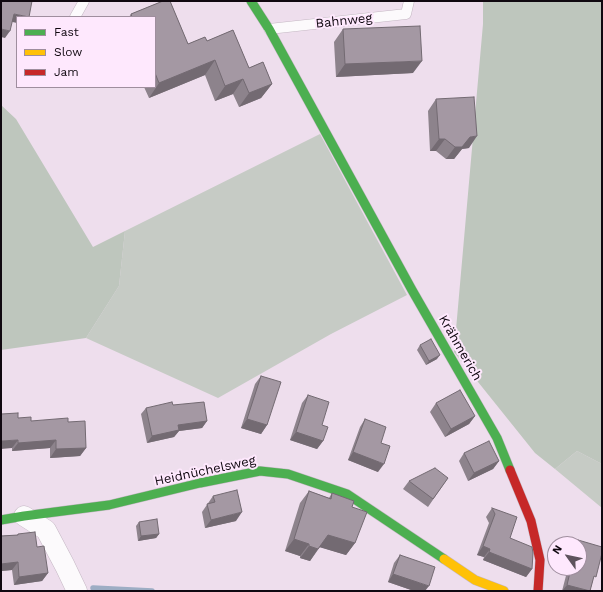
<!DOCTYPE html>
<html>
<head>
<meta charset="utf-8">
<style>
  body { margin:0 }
  #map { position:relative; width:603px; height:592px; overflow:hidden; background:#eedeed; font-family:"Work Sans",sans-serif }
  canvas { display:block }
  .frame { position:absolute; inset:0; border:2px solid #100810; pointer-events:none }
  .legend { position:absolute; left:16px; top:16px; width:140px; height:72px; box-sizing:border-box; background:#fee8fd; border:1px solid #9f8e9e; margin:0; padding:5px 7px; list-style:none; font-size:12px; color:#100810 }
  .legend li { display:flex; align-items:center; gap:8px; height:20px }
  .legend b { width:20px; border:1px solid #9f8e9e }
  .north { position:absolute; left:547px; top:536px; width:40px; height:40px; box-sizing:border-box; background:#fee8fd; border:1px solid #9f8e9e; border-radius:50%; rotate:303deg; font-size:11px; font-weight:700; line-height:16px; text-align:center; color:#100810 }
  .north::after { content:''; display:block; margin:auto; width:14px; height:18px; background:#5e535d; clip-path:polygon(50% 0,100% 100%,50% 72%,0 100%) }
</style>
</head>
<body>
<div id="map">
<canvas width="603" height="592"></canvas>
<div class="frame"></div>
<ul class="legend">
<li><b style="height:5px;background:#4caf50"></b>Fast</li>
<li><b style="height:5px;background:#ffc107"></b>Slow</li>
<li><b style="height:5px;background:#c62828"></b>Jam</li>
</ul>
<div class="north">N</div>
</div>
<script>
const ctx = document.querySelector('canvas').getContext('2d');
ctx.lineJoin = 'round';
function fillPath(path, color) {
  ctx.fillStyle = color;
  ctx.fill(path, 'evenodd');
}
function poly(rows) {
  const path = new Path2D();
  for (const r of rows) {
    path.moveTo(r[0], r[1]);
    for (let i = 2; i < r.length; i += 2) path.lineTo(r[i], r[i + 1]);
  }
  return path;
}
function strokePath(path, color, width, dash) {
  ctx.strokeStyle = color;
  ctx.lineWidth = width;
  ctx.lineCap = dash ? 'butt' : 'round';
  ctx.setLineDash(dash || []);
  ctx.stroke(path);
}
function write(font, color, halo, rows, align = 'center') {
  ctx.font = font + ' "Work Sans",sans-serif';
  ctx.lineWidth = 4;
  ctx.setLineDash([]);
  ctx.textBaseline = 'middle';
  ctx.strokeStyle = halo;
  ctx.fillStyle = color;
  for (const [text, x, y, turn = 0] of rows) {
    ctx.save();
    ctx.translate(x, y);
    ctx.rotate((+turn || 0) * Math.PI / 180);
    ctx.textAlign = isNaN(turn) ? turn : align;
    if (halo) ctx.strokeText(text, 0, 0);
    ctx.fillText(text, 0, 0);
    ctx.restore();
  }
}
const green = poly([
  [320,134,407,295,331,334,218,398,86,338,119,286,125,231],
  [577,451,602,464,602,508,555,469]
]);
const forest = poly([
  [483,1,602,1,602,464,577,451,555,469,535,453,454,352,483,24],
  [1,105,16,119,93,247,125,231,119,286,86,338,1,350]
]);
const stream = poly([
  [93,588,152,591]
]);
const lane = poly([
  [75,17,84,1],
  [269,29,406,14,409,1]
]);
const street = poly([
  [24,516,46,530,65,566,77,591]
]);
const fast = poly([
  [251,1,269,29,412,290,497,438,510,470],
  [1,520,24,516,109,505,200,483,260,471,288,474,347,494,444,559]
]);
const slow = poly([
  [444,559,475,580,504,591]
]);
const jam = poly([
  [510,470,531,521,540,560,538,591]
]);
const wall = poly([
  [163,1,170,1,188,44,205,37,207,41,233,30,249,68,263,62,272,84,261,98,239,107,233,94,215,101,205,75,149,98,144,87,155,87,155,17,129,17,131,14],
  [343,29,413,73,336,77,334,42],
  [436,99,469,148,462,149,454,159,446,159,436,151,430,151,428,111],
  [420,345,437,359,426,365,417,350],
  [261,376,267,425,261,434,241,428,255,384],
  [308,395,322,425,323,441,317,449,290,440,302,403],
  [436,403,475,416,469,424,445,437,430,412],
  [173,405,207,421,202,428,179,431,174,437,147,443,141,414,146,408],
  [18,418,31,421,68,422,86,448,80,456,50,458,50,448,12,451,12,448],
  [365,419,381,443,378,472,348,460,360,427],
  [464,453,499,461,493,469,468,481,459,461],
  [448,478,428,507,403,489,409,481],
  [309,491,329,498,332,493,352,507,355,543,346,555,320,547,310,561,300,558,300,556,285,551,300,503],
  [213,496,236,521,205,528,202,512],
  [492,508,510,538,532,569,526,577,483,560,484,557,477,555,489,523,486,517],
  [139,522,159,534,156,538,138,541,136,526],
  [18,534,37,547,48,573,42,581,14,585,12,570,1,571,1,536,17,535],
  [578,540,593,580,590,591,562,591,568,568,579,568,579,544,575,544],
  [400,555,425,591,414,591,388,582,394,563]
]);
const shadedWall = poly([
  [14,14,29,17,17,17,17,23,8,21],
  [1,29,10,31,5,38,1,37],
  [215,60,205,75,149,98,159,83],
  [422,61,413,73,336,77,345,64],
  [243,79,233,94,215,101,225,86],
  [272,84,261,98,239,107,249,93],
  [477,136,469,148,462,149,454,159,446,159,455,147,470,137],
  [439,139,445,139,436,151,430,151],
  [440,355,437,359,426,365,429,361],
  [475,416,469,424,445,437,451,429],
  [247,419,267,425,261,434,241,428],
  [207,421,202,428,179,431,174,437,147,443,152,436,178,425],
  [296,432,323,441,317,449,290,440],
  [18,440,12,448,1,449,1,441],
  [56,440,50,448,12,451,18,443],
  [86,448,80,456,50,458,56,449],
  [353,452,384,464,378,472,348,460],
  [499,461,493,469,468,481,474,473],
  [242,512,236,521,205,528,211,520],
  [159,534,156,538,138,541,141,536],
  [328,535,355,543,346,555,319,547],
  [294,539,309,544,300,556,285,551],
  [309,546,318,549,310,561,300,558],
  [483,546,490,549,484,557,477,555],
  [489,552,532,569,526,577,483,560],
  [18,562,12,570,1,571,1,564],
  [48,573,42,581,14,585,19,577],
  [393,574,429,586,425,591,414,591,388,582],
  [567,585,589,591,562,591]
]);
const building = poly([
  [1,1,32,1,29,17,14,14,10,31,1,29,1,1],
  [163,1,170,1,188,44,205,37,207,41,233,30,249,68,263,62,272,84,249,93,243,79,225,86,215,60,159,83,155,73,155,17,132,17,131,14,163,1],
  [420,26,422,61,345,64,343,29,420,26],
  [474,97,477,136,470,137,462,147,455,147,445,139,439,139,436,99,474,97],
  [431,339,440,355,429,361,420,345,431,339],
  [261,376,281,382,267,425,247,419,261,376],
  [460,390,475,416,451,429,436,403,460,390],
  [308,395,329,402,322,425,328,427,323,441,296,432,308,395],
  [172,402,173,405,204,402,207,421,178,425,179,430,152,436,146,408,172,402],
  [18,413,18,418,31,417,31,421,68,418,68,422,85,421,86,448,56,449,56,440,18,443,18,440,1,441,1,414,18,413],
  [365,419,386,427,381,443,390,446,384,464,353,452,365,419],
  [489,441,499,461,474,473,464,453,489,441],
  [435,468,448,478,433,499,409,481,435,468],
  [237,490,242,512,211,520,207,504,215,502,213,496,237,490],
  [309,491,331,499,332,493,354,501,352,507,367,512,355,543,328,535,318,549,309,546,309,544,294,539,309,491],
  [492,508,517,517,510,538,532,547,533,553,532,569,489,552,490,549,483,546,495,514,492,508],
  [157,519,159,534,141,536,139,522,157,519],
  [35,532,37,547,44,546,48,573,19,577,18,562,1,564,1,536,18,535,18,534,35,532],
  [578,540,602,547,602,553,596,577,594,576,590,591,567,585,571,568,579,568,579,544,577,544,578,540],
  [400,555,435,567,429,586,393,574,400,555]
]);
const streetNames = [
  ["Bahnweg",344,21,-6],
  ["Krähmerich",460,348,60],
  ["Heidnüchelsweg",205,471,-12]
];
fillPath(green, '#c6cbc5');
fillPath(forest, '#bec6bd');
strokePath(stream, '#9dadc4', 5.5);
strokePath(lane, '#c4b7c3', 11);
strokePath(street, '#c4b7c3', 21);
strokePath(fast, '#c4b7c3', 10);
strokePath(slow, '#c4b7c3', 10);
strokePath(jam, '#c4b7c3', 10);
strokePath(lane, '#fcfafc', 10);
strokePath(street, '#fcfafc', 20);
strokePath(fast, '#4caf50', 9);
strokePath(slow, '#ffc107', 9);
strokePath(jam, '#c62828', 9);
fillPath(wall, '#8d838c');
fillPath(shadedWall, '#736a72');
fillPath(building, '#a498a3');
strokePath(building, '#736a72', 1);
write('13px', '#100810', '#fee8fd', streetNames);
</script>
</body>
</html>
